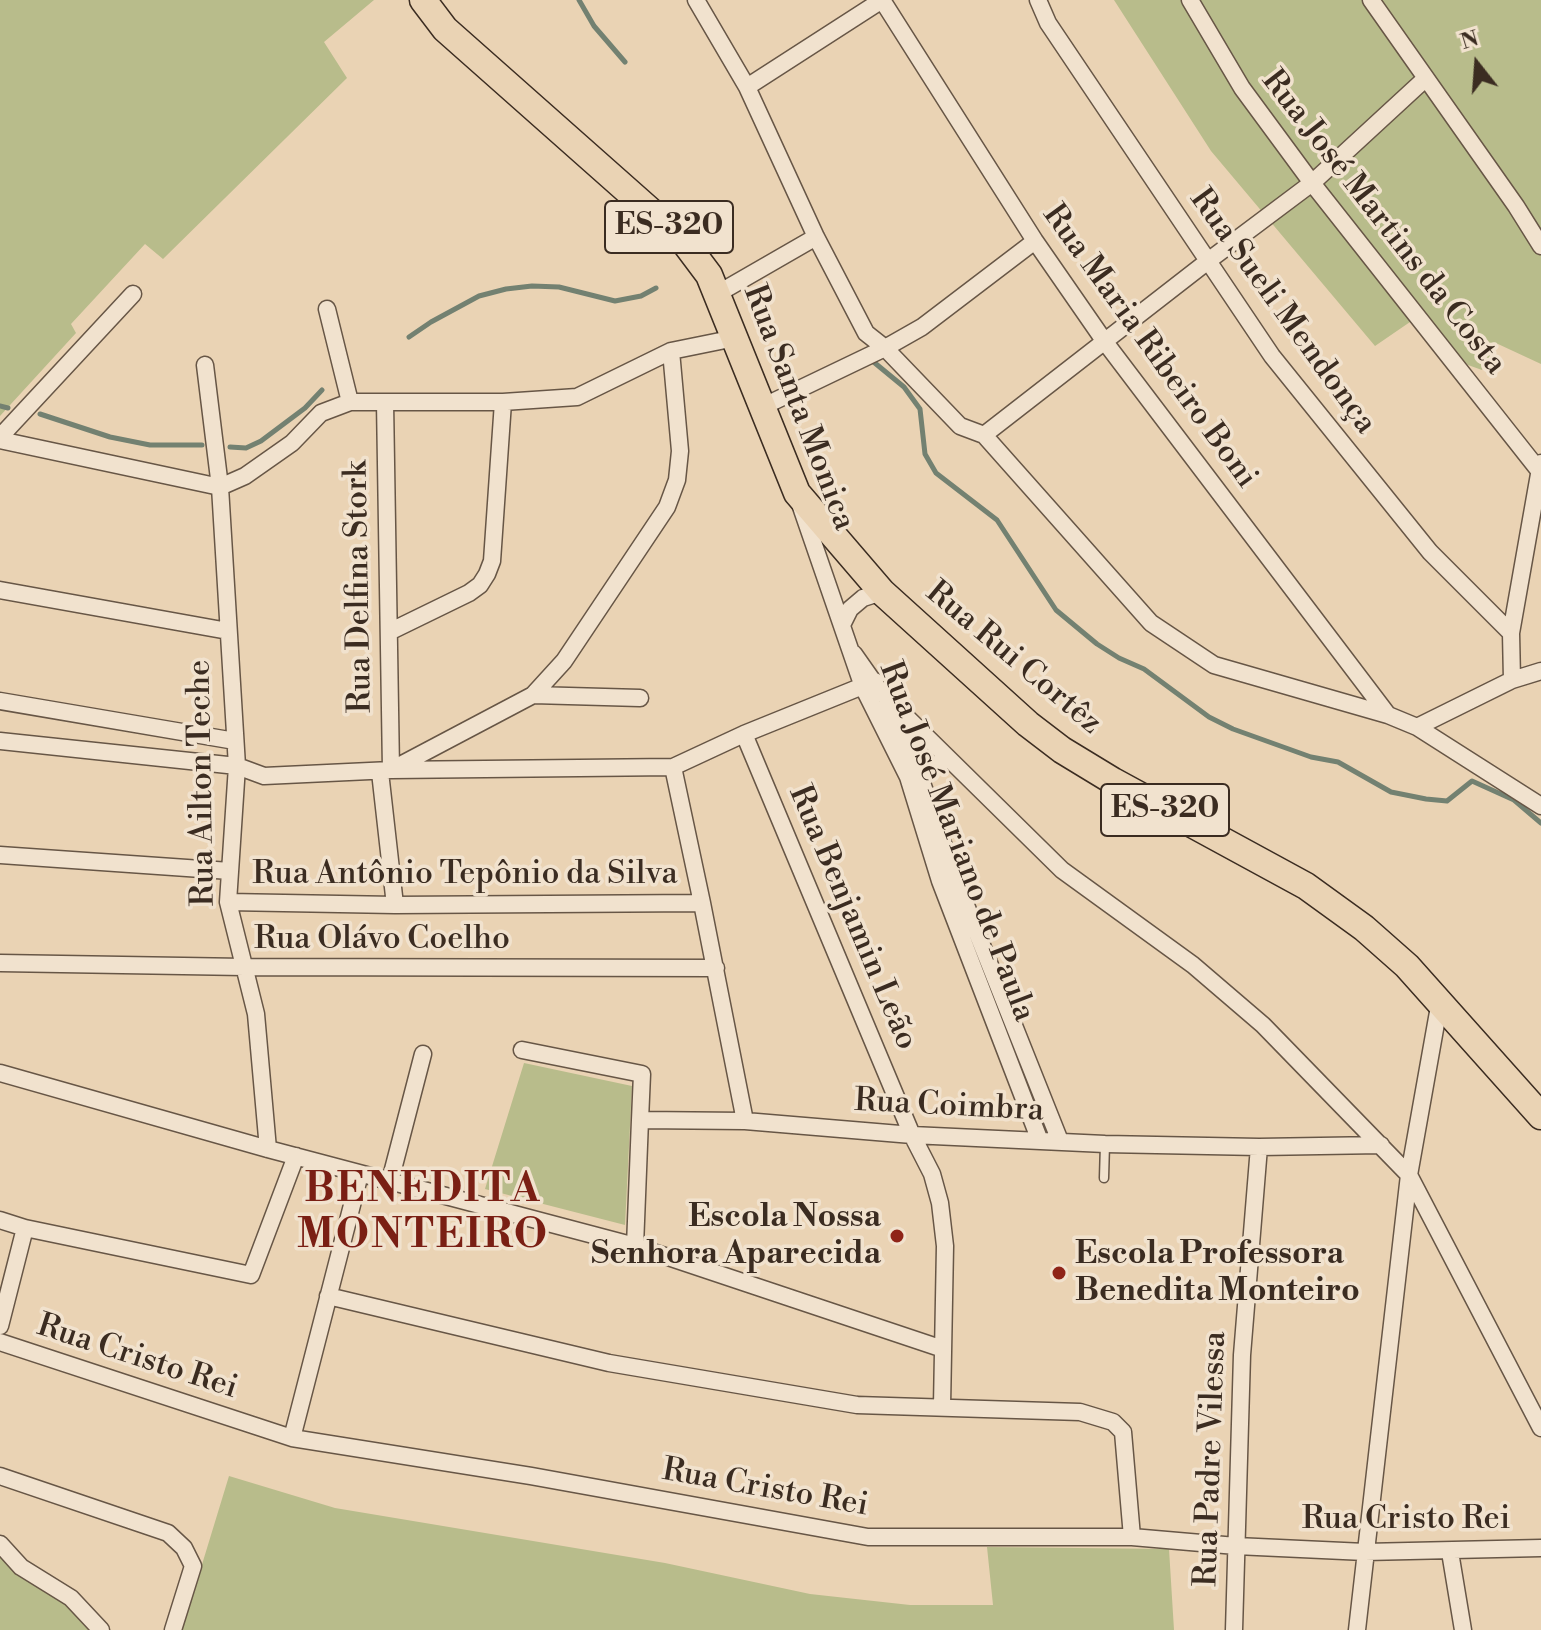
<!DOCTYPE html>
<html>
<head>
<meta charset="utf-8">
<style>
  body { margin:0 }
  #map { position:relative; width:1541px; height:1630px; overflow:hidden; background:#ead3b4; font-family:"Libre Bodoni",serif }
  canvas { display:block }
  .north { position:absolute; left:1437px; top:24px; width:80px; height:80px; -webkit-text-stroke:6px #f1e2ce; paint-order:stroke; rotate:343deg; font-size:22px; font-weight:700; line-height:32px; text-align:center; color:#3b2c21 }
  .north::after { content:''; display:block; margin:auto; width:28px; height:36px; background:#3b2c21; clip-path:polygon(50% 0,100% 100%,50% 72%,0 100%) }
</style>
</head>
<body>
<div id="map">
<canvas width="1541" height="1630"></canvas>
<div class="north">N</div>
</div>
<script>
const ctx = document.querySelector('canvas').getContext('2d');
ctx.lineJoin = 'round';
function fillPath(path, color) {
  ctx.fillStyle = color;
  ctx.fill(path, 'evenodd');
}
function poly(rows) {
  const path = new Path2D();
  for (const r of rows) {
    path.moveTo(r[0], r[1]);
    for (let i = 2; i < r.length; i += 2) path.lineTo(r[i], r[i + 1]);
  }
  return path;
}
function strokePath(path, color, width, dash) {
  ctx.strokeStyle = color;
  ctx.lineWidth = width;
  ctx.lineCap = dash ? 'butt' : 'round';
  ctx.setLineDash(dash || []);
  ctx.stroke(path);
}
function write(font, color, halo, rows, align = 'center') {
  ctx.font = font + ' "Libre Bodoni",serif';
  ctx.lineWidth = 7;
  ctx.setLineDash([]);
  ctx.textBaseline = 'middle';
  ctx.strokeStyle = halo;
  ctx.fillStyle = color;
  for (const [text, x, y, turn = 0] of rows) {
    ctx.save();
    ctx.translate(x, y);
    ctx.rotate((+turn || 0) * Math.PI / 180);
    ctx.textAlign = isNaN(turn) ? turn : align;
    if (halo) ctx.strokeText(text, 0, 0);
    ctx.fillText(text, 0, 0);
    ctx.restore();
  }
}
const green = poly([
  [0,0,374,0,324,42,347,78,163,259,145,244,71,324,76,333,0,416],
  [1114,0,1541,0,1541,364,1498,344,1482,370,1468,365,1420,320,1410,322,1375,346,1211,151],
  [524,1063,632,1086,625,1225,485,1189],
  [229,1476,335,1508,665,1563,810,1594,910,1605,993,1605,987,1547,1169,1549,1174,1630,182,1630],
  [0,1554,101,1630,0,1630]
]);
const stream = poly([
  [579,0,594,26,625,62],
  [409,337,431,322,479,296,506,289,532,286,559,287,615,301,641,296,656,288],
  [870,359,904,387,920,409,925,454,936,473,997,520,1056,610,1097,644,1119,658,1144,669,1209,717,1233,729,1311,757,1338,762,1391,792,1426,799,1447,801,1472,781,1514,800,1541,823],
  [0,406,8,408],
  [40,414,110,437,150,445,202,445],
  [230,447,246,448,261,441,305,408,322,390]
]);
const lane = poly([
  [1104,1178,1105,1144]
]);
const street = poly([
  [696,0,747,87,816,237,866,333,885,348,960,426,984,435,1151,623,1214,665,1388,715,1417,727,1541,806],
  [882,0,1035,241,1105,342,1388,715],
  [1038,0,1048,23,1272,356,1430,552,1511,633],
  [1190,0,1242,88,1312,183,1541,473],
  [1371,0,1516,206,1541,246],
  [747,87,882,0],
  [717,294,816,237],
  [327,309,350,402],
  [205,365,220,487,237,766,228,902,256,1014,268,1149],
  [385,402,391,770,533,695,564,661,667,507,677,480,680,451,671,351],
  [762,407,885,348,922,327,1035,241],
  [984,435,1208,261,1312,183,1426,78],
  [0,437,133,294],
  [0,440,220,487,245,476,292,443,321,413,350,402,503,402,577,397,671,351,735,338],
  [801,507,863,687,908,777,940,881,1040,1141],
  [0,590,228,631],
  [842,625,850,609,863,598,882,592],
  [389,632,469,593,480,585,487,574,492,561,503,402],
  [854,654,880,691,1062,870,1193,965,1263,1025,1409,1175,1541,1428],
  [1512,680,1511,633,1541,463],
  [533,695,640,698],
  [0,701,235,741],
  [887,704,919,774,954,875,1060,1141],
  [1417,727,1512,680,1541,671],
  [744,734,912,1135,932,1174,940,1203,945,1246,942,1406],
  [0,741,237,766,264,776,391,770,673,767,744,734,875,681],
  [673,767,702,903,745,1121],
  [380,772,395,905],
  [909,777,947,759],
  [0,855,230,871],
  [228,902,395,905,702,903],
  [0,963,244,967,716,968],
  [522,1050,642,1074,640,1120],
  [0,1073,268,1149,635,1246,943,1349],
  [390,1181,423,1054],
  [0,1220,25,1228,251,1275,296,1156],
  [635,1246,640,1120,745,1121,912,1135,1105,1144,1259,1147,1381,1145],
  [328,1296,609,1363,857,1405,1080,1412,1113,1422,1123,1432,1132,1537],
  [0,1326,25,1228],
  [0,1342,292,1438,531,1476,868,1537,1132,1537,1236,1546,1365,1552,1541,1548],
  [292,1438,360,1174],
  [0,1476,168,1533,184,1548,193,1566,173,1630],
  [0,1544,21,1567,71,1598,101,1630],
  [1450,1552,1463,1630],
  [1234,1630,1242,1355,1259,1147],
  [1357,1630,1409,1175,1440,1001]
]);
const primary = poly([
  [423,0,445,29,682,239,709,275,797,493,882,592,1028,724,1062,750,1113,781,1306,886,1364,928,1407,966,1541,1116]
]);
const markers = [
  [897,1236,8,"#8f2418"],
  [1059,1273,8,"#8f2418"]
];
const shields = [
  [669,227,128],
  [1165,810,128]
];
const shieldNames = [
  ["ES-320",669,227],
  ["ES-320",1165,810]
];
const streetNames = [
  ["Rua José Martins da Costa",1383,223,52],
  ["Rua Sueli Mendonça",1282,312,54],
  ["Rua Maria Ribeiro Boni",1149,347,54],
  ["Rua Santa Monica",798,408,69],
  ["Rua Delfina Stork",360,587,-91],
  ["Rua Rui Cortêz",1013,659,40],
  ["Rua Ailton Teche",203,783,-91],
  ["Rua José Mariano de Paula",956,842,69],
  ["Rua Antônio Tepônio da Silva",465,875],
  ["Rua Benjamin Leão",852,918,67],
  ["Rua Olávo Coelho",382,940],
  ["Rua Coimbra",949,1107,3],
  ["Rua Cristo Rei",137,1358,18],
  ["Rua Padre Vilessa",1212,1459,-88],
  ["Rua Cristo Rei",765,1489,10],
  ["Rua Cristo Rei",1406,1520]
];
const poiNames = [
  ["Escola Nossa",881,1218],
  ["Senhora Aparecida",881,1255],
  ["Escola Professora",1075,1255,"left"],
  ["Benedita Monteiro",1075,1292,"left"]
];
const districtNames = [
  ["BENEDITA",423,1191],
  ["MONTEIRO",423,1237]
];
fillPath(green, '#b8bc8b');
strokePath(stream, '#738171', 5);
strokePath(lane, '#675646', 11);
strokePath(street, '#675646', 19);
strokePath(primary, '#3b2c21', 29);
strokePath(lane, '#f1e2ce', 8);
strokePath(street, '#f1e2ce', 16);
strokePath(primary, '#ead3b4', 26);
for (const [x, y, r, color] of markers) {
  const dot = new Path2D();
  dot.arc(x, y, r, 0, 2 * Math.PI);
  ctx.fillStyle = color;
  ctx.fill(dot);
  strokePath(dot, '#f1e2ce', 3);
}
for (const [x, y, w] of shields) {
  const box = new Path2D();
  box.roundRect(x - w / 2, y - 26, w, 52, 6);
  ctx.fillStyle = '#f1e2ce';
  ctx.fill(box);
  strokePath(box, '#3b2c21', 2);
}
write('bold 30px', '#3b2c21', null, shieldNames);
write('32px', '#3b2c21', '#f1e2ce', streetNames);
write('bold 32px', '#3b2c21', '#f1e2ce', poiNames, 'right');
ctx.letterSpacing = '2px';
write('bold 40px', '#7a1f14', '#f1e2ce', districtNames);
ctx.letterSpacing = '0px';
</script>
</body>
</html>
